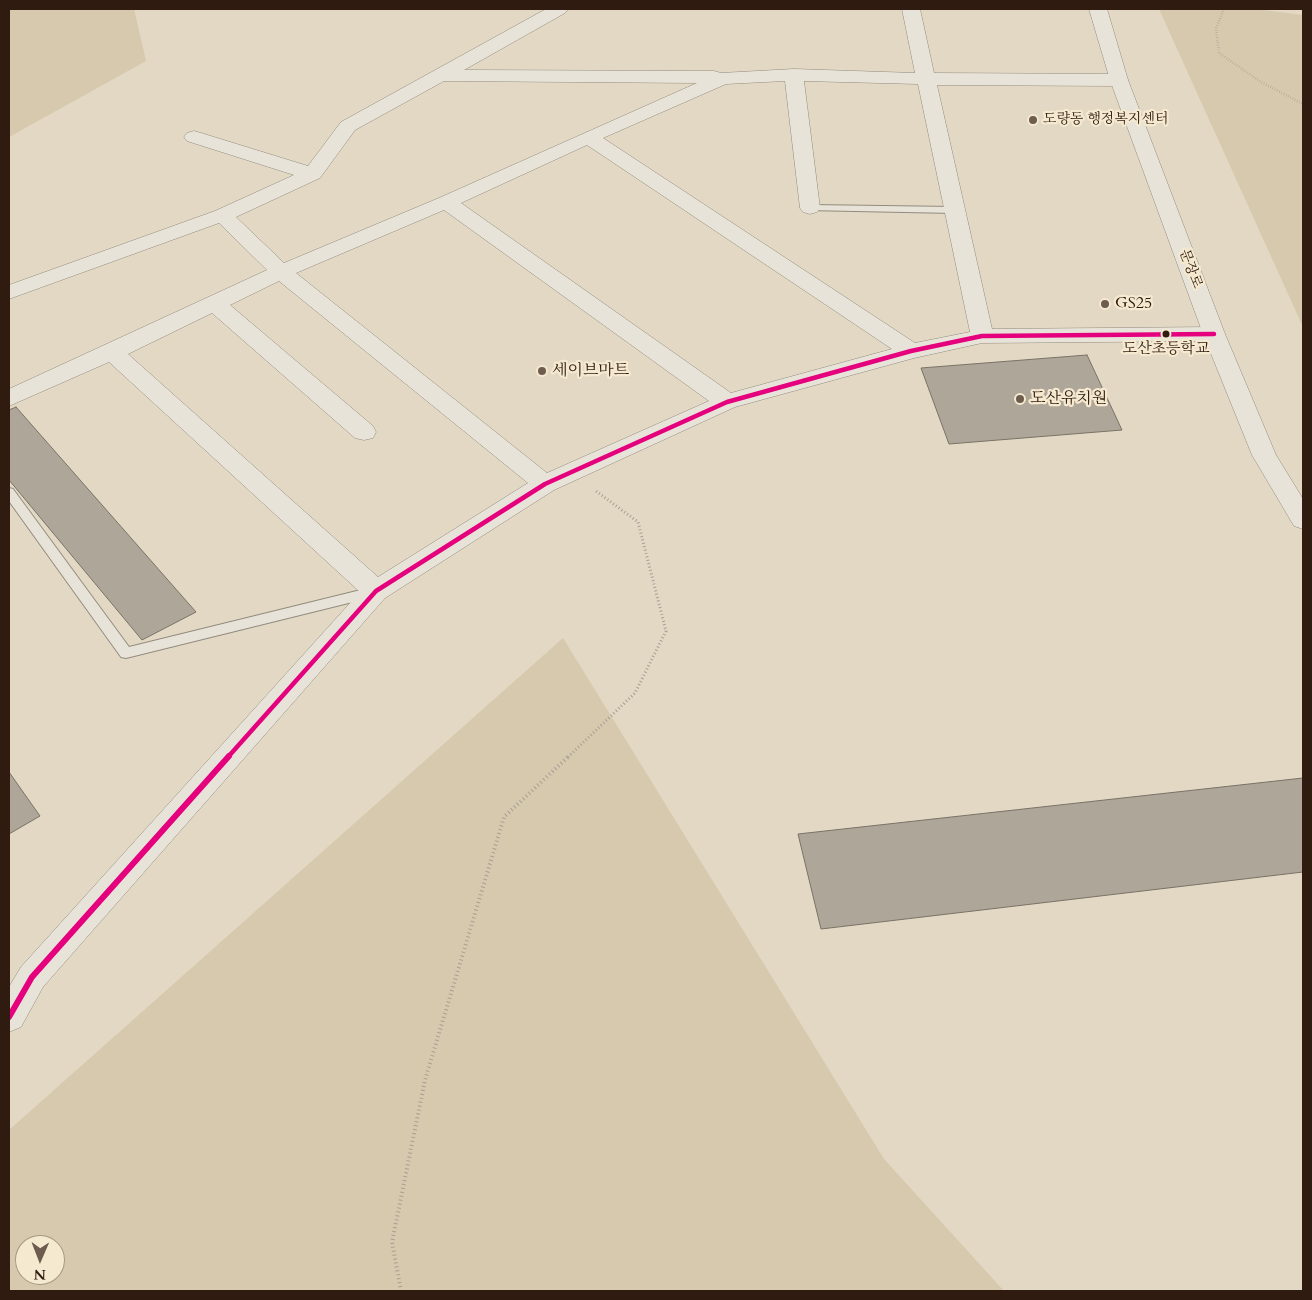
<!DOCTYPE html>
<html>
<head>
<meta charset="utf-8">
<style>
  body { margin:0 }
  #map { position:relative; width:1312px; height:1300px; overflow:hidden; background:#e2d8c4; font-family:Cardo,serif }
  canvas { display:block }
  .frame { position:absolute; inset:0; border:10px solid #2f1b0f; pointer-events:none }
  .north { position:absolute; left:15px; top:1235px; width:50px; height:50px; box-sizing:border-box; background:#f5e9d0; border:1px solid #a69783; border-radius:50%; rotate:181deg; font-size:14px; font-weight:700; line-height:20px; text-align:center; color:#2f1b0f }
  .north::after { content:''; display:block; margin:auto; width:18px; height:22px; background:#6e5d4e; clip-path:polygon(50% 0,100% 100%,50% 72%,0 100%) }
</style>
</head>
<body>
<div id="map">
<canvas width="1312" height="1300"></canvas>
<div class="frame"></div>
<div class="north">N</div>
</div>
<script>
const ctx = document.querySelector('canvas').getContext('2d');
ctx.lineJoin = 'round';
function fillPath(path, color) {
  ctx.fillStyle = color;
  ctx.fill(path, 'evenodd');
}
function poly(rows) {
  const path = new Path2D();
  for (const r of rows) {
    path.moveTo(r[0], r[1]);
    for (let i = 2; i < r.length; i += 2) path.lineTo(r[i], r[i + 1]);
  }
  return path;
}
function strokePath(path, color, width, dash) {
  ctx.strokeStyle = color;
  ctx.lineWidth = width;
  ctx.lineCap = dash ? 'butt' : 'round';
  ctx.setLineDash(dash || []);
  ctx.stroke(path);
}
function write(font, color, halo, rows, align = 'center') {
  ctx.font = font + ' Cardo,"Noto Serif KR",serif';
  ctx.lineWidth = 4.5;
  ctx.setLineDash([]);
  ctx.textBaseline = 'middle';
  ctx.strokeStyle = halo;
  ctx.fillStyle = color;
  for (const [text, x, y, turn = 0] of rows) {
    ctx.save();
    ctx.translate(x, y);
    ctx.rotate((+turn || 0) * Math.PI / 180);
    ctx.textAlign = isNaN(turn) ? turn : align;
    if (halo) ctx.strokeText(text, 0, 0);
    ctx.fillText(text, 0, 0);
    ctx.restore();
  }
}
const green = poly([
  [9,9,134,9,146,61,9,137],
  [1159,9,1256,9,1303,15,1303,327],
  [563,638,884,1159,1004,1291,9,1291,9,1130],
  [25,1245,55,1245,55,1275,25,1275]
]);
const building = poly([
  [1087,355,1122,430,949,444,921,368,1087,355],
  [16,407,196,612,142,640,9,480,9,410,16,407],
  [9,772,40,816,9,834,9,772],
  [1303,778,1303,872,821,929,798,834,1303,778]
]);
const pathFar2 = poly([
  [1224,9,1216,28,1219,53,1261,82,1303,104]
]);
const pathFar1 = poly([
  [568,757,635,693,666,631,638,522,596,491]
]);
const path = poly([
  [401,1291,392,1242,425,1080,504,817,569,756]
]);
const service = poly([
  [810,205,954,207,959,210,954,213,806,210,805,208,810,205],
  [9,488,13,489,129,647,373,587,378,589,380,592,378,595,373,597,126,658,121,657,9,501,9,488]
]);
const minor = poly([
  [546,9,568,9,565,13,464,70,714,71,721,73,794,69,915,73,902,9,920,9,934,73,1119,74,1126,76,1128,80,1126,84,1119,86,937,85,992,329,1214,327,1222,329,1225,334,1222,339,1214,341,982,343,914,358,735,407,554,490,385,598,43,987,21,1027,9,1032,9,987,21,967,360,592,109,362,9,406,9,389,267,270,219,223,9,299,9,285,215,211,294,175,187,141,184,137,187,133,194,131,201,133,308,166,341,122,546,9],
  [444,81,697,83,439,198,284,263,236,217,320,178,355,130,444,81],
  [785,81,800,208,803,212,810,214,817,212,820,208,804,81,918,84,970,332,915,343,603,138,726,84,785,81],
  [587,145,892,349,731,393,461,203,587,145],
  [444,210,709,401,547,473,296,273,444,210],
  [279,281,528,483,378,577,128,354,212,313,355,438,364,440,373,438,376,432,373,426,230,305,279,281]
]);
const tertiary = poly([
  [1089,9,1107,9,1128,80,1225,334,1276,455,1303,499,1303,529,1294,526,1252,455,1203,334,1110,80,1089,9]
]);
const bus1Far1 = poly([
  [228,757,376,591,545,484,727,402,911,351,982,336,1214,334]
]);
const bus1 = poly([
  [9,1017,32,977,229,756]
]);
const markers = [
  [1033,120,5,"#6e5d4e"],
  [1105,304,5,"#6e5d4e"],
  [1166,334,4.5,"#2f1b0f"],
  [542,371,5,"#6e5d4e"],
  [1020,399,5,"#6e5d4e"]
];
const farPoinames = [
  ["도량동 행정복지센터",1043,120]
];
const farStreetnames = [
  ["문장로",1190,269,69]
];
const busNames = [
  ["도산초등학교",1166,350]
];
const poiNames = [
  ["GS25",1115,304],
  ["세이브마트",552,371],
  ["도산유치원",1030,399]
];
fillPath(green, '#d7c9ad');
fillPath(building, '#aea699');
strokePath(building, '#7a7266', 1);
strokePath(service, '#938b7e', 2);
strokePath(minor, '#938b7e', 1);
strokePath(tertiary, '#938b7e', 1);
strokePath(pathFar2, '#a69f96', 2.5, [0.5, 2]);
strokePath(pathFar1, '#a69f96', 3, [1, 2.5]);
strokePath(path, '#a69f96', 4, [1, 3]);
fillPath(service, '#e8e3d8');
fillPath(minor, '#e8e3d8');
fillPath(tertiary, '#e8e3d8');
strokePath(bus1Far1, '#e5007d', 4.5);
strokePath(bus1, '#e5007d', 6);
for (const [x, y, r, color] of markers) {
  const dot = new Path2D();
  dot.arc(x, y, r, 0, 2 * Math.PI);
  ctx.fillStyle = color;
  ctx.fill(dot);
  strokePath(dot, '#f5e9d0', 2);
}
write('14px', '#2f1b0f', '#f5e9d0', farPoinames, 'left');
write('14px', '#2f1b0f', '#f5e9d0', farStreetnames);
write('15px', '#2f1b0f', '#f5e9d0', busNames);
write('16px', '#2f1b0f', '#f5e9d0', poiNames, 'left');
</script>
</body>
</html>
